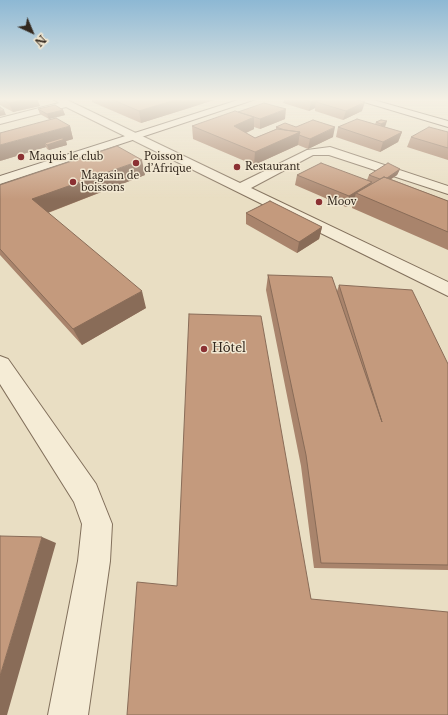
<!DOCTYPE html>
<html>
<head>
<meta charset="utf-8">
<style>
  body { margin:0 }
  #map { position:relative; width:448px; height:715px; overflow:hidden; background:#e9dec3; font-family:"Libre Baskerville",serif }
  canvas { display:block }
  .north { position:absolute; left:12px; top:12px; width:40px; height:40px; -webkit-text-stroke:3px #f2e8d2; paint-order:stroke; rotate:136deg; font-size:11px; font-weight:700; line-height:16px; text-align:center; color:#33281e }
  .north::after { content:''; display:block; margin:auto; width:14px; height:18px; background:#33281e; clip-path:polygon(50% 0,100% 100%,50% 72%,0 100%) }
</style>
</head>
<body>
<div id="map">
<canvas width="448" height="715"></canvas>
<div class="north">N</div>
</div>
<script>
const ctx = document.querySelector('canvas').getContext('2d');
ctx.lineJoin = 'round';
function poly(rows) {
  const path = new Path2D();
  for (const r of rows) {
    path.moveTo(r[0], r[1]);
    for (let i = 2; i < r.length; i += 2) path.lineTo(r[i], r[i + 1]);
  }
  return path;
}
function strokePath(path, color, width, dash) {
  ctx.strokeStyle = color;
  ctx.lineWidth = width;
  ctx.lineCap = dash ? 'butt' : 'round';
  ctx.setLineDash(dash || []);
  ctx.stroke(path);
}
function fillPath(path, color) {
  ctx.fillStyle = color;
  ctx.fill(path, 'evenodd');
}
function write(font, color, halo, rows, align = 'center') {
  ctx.font = font + ' "Libre Baskerville",serif';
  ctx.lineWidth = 3;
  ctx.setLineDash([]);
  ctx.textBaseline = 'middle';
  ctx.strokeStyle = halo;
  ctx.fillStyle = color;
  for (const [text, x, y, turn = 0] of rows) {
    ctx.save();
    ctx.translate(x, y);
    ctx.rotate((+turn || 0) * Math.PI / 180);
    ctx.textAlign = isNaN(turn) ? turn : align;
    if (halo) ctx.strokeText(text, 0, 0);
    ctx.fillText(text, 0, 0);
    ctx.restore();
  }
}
const street = poly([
  [53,99,65,99,240,183,307,150,330,147,448,186,448,194,329,155,313,155,251,188,448,282,448,296,66,107,0,124,0,118,59,103,53,99],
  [0,356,8,359,96,484,112,524,110,561,88,715,48,715,78,561,82,524,74,502,0,384,0,356]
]);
const secondary = poly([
  [241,99,256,99,0,184,0,176,241,99],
  [354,99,370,99,448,121,448,127,354,99]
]);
const wall = poly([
  [0,99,37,99,40,106,13,112,0,105],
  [92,99,217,99,141,123,92,102],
  [284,99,354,99,362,111,343,120,315,111,315,108,309,111,283,103],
  [38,109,63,110,65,115,49,119,40,114],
  [238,112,285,119,260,129,254,127,254,129,246,133,255,138,276,129,276,127,296,127,333,137,308,149,298,145,254,165,193,139,192,126],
  [381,120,385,127,402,132,398,142,380,152,336,137,338,127,375,124,376,122],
  [70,126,73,139,66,141,67,145,49,150,47,149,46,147,0,161],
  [448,132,448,160,407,147,411,137],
  [400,169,397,175,391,179,448,201,448,250,352,208,353,203,346,207,295,185,297,175,367,180,369,175],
  [145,175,48,213,146,308,82,345,0,255,0,185],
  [246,213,322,227,319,239,297,253,246,224],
  [268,275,337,291,339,285,448,364,448,570,314,568,301,466,266,290]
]);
const shadedWall = poly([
  [26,99,37,99,40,106,13,112,9,103],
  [178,99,182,99,183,110,141,123,139,111],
  [188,99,217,99,183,110,182,101],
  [317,99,325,99,316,102,315,108,309,111,311,102],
  [365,102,362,111,343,120,346,111],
  [286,109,285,119,260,129,260,119],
  [4,110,6,115,0,116,0,111],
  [63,110,65,115,49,119,47,114],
  [254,117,254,129,233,139,234,126],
  [387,121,385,127,380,129,381,124],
  [70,126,73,139,66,141,67,145,49,150,47,145,45,143,46,147,0,161,0,145],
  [335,127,333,137,308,149,310,139],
  [300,132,298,145,254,165,255,152],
  [402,132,398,142,380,152,383,142],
  [142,160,145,175,39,216,32,199],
  [400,169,397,175,381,186,383,180],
  [372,182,368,193,356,193,353,203,346,207,349,196],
  [322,227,319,239,297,253,299,242],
  [142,291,146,308,82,345,73,329],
  [42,537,56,543,7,715,0,715,0,676]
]);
const building = poly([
  [2,99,26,99,9,103,2,99],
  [111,99,178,99,139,111,111,99],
  [303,99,317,99,311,102,303,99],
  [324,99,354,99,365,102,346,111,316,102,324,99],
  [264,103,286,109,260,119,254,117,238,112,264,103],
  [55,105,63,110,47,114,38,109,55,105],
  [0,107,4,110,0,111,0,107],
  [235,111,254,117,234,126,255,138,277,129,300,132,255,152,192,126,235,111],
  [56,118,70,126,0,145,0,133,56,118],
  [357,119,402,132,383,142,338,127,357,119],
  [313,120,335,127,310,139,299,135,300,132,285,130,276,127,285,123,296,127,313,120],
  [381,120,387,121,381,124,376,122,381,120],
  [429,127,448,132,448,148,411,137,429,127],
  [62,138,65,139,47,145,45,143,62,138],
  [117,146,142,160,32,199,142,291,73,329,0,249,0,185,117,146],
  [321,163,372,182,349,196,297,175,321,163],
  [388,163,400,169,387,178,384,177,380,179,369,175,388,163],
  [384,177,448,201,448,232,356,193,384,177],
  [270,201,322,227,299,242,246,213,270,201],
  [268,275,332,277,382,422,339,285,412,290,448,364,448,565,321,563,306,455,268,275],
  [189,314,261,316,311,599,448,612,448,715,127,715,137,582,177,586,189,314],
  [0,536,42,537,0,676,0,536]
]);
const markers = [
  [21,157,4,"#8b3133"],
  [136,163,4,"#8b3133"],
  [237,167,4,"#8b3133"],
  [73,182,4,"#8b3133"],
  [319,202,4,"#8b3133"],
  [204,349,4,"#8b3133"]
];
const farPoinames = [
  ["Maquis le club",29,157],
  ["Poisson",144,157],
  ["d’Afrique",144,169],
  ["Restaurant",245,167],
  ["Magasin de",81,176],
  ["boissons",81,188],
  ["Moov",327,202]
];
const poiNames = [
  ["Hôtel",212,349]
];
strokePath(street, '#82705c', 2);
strokePath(secondary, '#64513f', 2);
fillPath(street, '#f5ecd6');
fillPath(secondary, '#f5ecd6');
fillPath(wall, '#a9846c');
fillPath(shadedWall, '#896c58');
fillPath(building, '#c49a7d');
strokePath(building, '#896c58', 1);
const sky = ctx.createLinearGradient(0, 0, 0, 199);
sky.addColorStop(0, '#8db8d4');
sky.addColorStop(0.5, '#f5f0e4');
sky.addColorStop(1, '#f5f0e400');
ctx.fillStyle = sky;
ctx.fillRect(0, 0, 448, 199);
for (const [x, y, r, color] of markers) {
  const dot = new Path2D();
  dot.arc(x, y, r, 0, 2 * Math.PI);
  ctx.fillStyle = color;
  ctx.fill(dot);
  strokePath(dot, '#f2e8d2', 1.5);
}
write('10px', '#33281e', '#f2e8d2', farPoinames, 'left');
write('12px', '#33281e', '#f2e8d2', poiNames, 'left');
</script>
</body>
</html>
